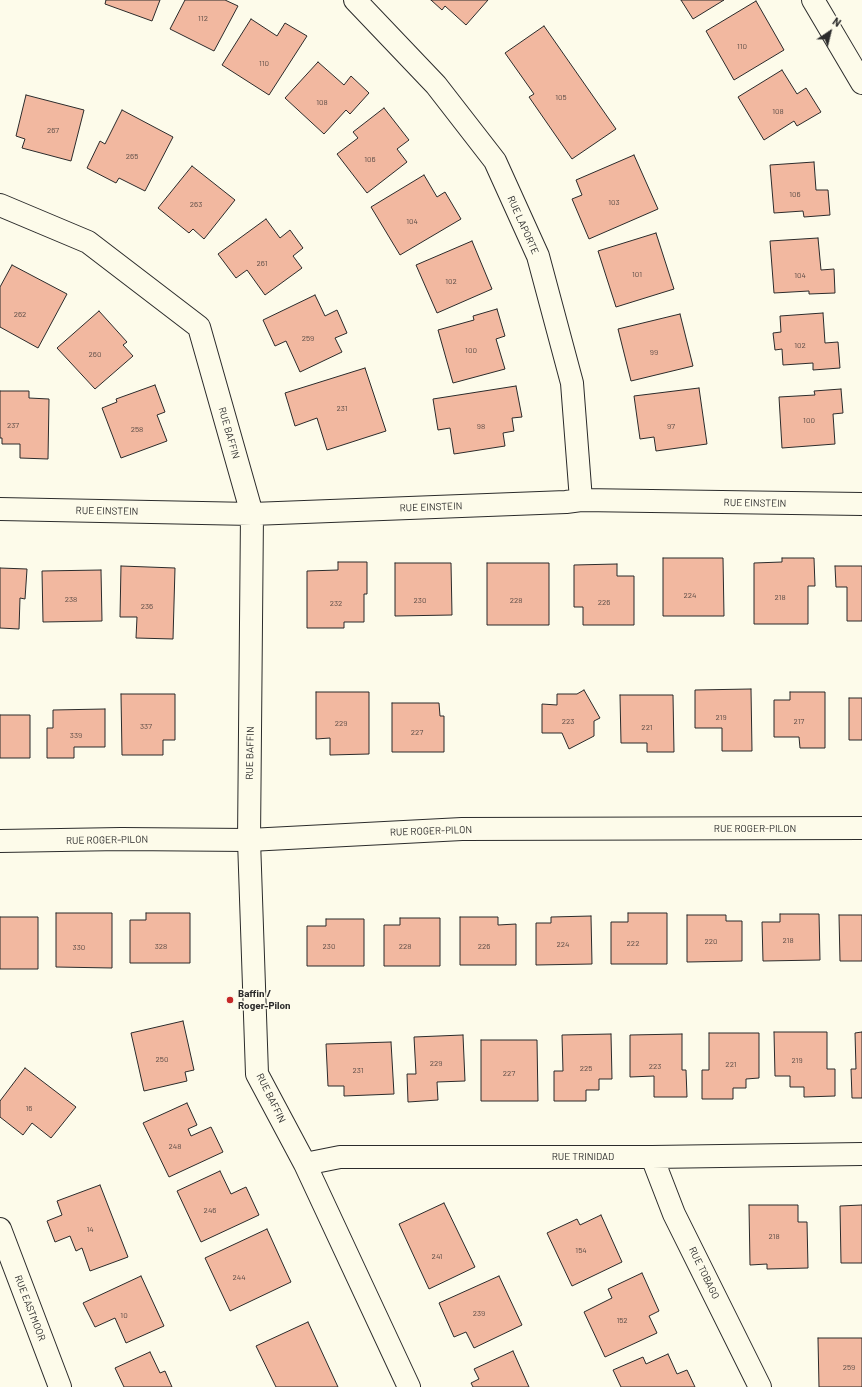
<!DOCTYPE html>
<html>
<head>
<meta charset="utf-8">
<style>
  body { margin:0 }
  #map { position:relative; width:862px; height:1387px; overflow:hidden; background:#fdfbea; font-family:Barlow,sans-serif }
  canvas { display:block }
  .north { position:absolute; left:810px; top:12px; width:40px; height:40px; -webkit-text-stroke:3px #fdfbea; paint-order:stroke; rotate:35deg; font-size:11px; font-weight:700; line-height:16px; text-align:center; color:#2b2b2b }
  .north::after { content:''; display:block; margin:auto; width:14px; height:18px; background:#2b2b2b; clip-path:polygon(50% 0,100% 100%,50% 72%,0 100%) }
</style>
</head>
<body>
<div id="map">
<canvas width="862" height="1387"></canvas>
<div class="north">N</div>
</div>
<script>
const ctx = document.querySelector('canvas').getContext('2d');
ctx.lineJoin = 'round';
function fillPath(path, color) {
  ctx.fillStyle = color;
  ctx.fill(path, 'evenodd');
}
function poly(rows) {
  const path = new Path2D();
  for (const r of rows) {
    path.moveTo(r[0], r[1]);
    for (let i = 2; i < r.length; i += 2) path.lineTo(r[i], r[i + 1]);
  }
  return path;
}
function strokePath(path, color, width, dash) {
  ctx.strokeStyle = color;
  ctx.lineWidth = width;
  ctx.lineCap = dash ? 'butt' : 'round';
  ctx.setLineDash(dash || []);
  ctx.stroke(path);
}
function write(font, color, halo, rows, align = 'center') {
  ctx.font = font + ' Barlow,sans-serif';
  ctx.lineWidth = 3;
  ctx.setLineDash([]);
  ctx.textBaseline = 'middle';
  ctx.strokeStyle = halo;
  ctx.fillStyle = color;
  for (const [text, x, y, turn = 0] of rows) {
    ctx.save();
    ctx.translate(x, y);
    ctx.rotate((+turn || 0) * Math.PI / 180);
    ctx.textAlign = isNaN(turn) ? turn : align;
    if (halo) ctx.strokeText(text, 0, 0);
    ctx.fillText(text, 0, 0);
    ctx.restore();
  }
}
const building = poly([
  [106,0,160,0,152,21,105,4,106,0],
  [185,0,225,0,238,6,214,51,170,29,185,0],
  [431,0,488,0,466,25,445,6,442,10,431,0],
  [681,0,724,0,693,19,681,0],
  [756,1,784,50,734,80,706,31,756,1],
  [251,19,277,36,285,23,307,36,269,95,222,65,251,19],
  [544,26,616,129,572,159,529,97,534,94,505,53,544,26],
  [318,62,344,85,351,76,369,93,350,114,346,110,324,134,285,98,318,62],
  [782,70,797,94,806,88,821,112,797,126,794,121,764,140,738,97,782,70],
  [26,95,84,110,71,161,22,148,25,139,16,136,26,95],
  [384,108,409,140,397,149,407,162,367,193,337,154,358,138,353,132,384,108],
  [122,110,173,137,145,191,119,178,116,183,87,168,100,141,105,144,122,110],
  [634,155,658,209,589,239,572,199,582,195,576,180,634,155],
  [814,162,816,190,828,190,830,215,804,217,803,211,774,213,770,165,814,162],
  [192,166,235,200,204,239,193,229,189,233,158,208,192,166],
  [424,175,437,197,445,192,461,219,400,255,371,207,424,175],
  [266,219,280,238,290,230,303,248,293,256,302,268,265,295,247,270,236,278,218,254,266,219],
  [656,233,674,289,616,307,598,251,656,233],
  [818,238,821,270,834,269,835,293,809,294,809,291,774,293,770,241,818,238],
  [472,241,492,289,437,313,416,265,472,241],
  [12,265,67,294,38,348,0,327,0,287,12,265],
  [315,295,325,316,337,310,347,333,335,338,342,352,300,372,286,341,275,346,263,320,315,295],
  [497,309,505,336,496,339,505,369,453,383,438,330,474,320,473,316,497,309],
  [99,311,127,342,123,345,133,356,95,389,57,348,99,311],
  [823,313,825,343,838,342,840,368,813,370,813,363,783,365,782,349,775,350,773,333,781,332,780,316,823,313],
  [680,314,693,366,631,381,618,329,680,314],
  [365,368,386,431,327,450,317,418,295,426,285,393,365,368],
  [155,385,165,412,157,415,167,441,121,458,102,408,117,402,116,399,155,385],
  [516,386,522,417,512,418,514,431,503,433,505,446,454,454,450,428,438,430,433,399,516,386],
  [699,388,707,444,656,451,654,437,640,439,634,396,699,388],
  [841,389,843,413,833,414,835,444,782,448,779,397,815,395,814,391,841,389],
  [0,391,29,391,29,398,49,399,48,459,20,458,20,444,2,444,2,438,0,438,0,391],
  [663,558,723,558,724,616,663,616,663,558],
  [782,558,814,558,815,586,808,586,808,624,754,624,754,563,782,562,782,558],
  [338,562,367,562,367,594,364,594,364,622,344,622,344,628,307,628,307,571,338,570,338,562],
  [395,563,451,563,452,615,395,616,395,563],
  [487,563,549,563,549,625,487,625,487,563],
  [617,564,617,576,634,576,634,625,583,625,583,607,574,607,574,565,617,564],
  [121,566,175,568,173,639,136,638,137,617,120,617,121,566],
  [835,566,862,566,862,621,847,621,847,587,836,587,835,566],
  [0,568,27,569,25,599,20,598,19,629,0,628,0,568],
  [101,570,102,621,43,622,42,571,101,570],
  [751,689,752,751,722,751,722,728,695,728,695,690,751,689],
  [584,690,600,718,594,721,594,736,569,749,562,733,542,733,542,704,557,705,557,694,577,694,584,690],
  [316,692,369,692,369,754,330,755,330,738,316,739,316,692],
  [790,692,825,692,825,748,800,748,799,737,774,737,774,700,790,700,790,692],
  [121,694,175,694,175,740,163,740,163,755,122,755,121,694],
  [620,695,673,695,674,752,647,752,647,743,621,743,620,695],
  [849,698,862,698,862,740,849,740,849,698],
  [392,703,439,703,440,716,444,716,444,752,392,752,392,703],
  [105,709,105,747,74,747,74,758,47,758,47,728,53,728,53,710,105,709],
  [0,715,30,715,30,758,0,758,0,715],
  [56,913,112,913,112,968,56,967,56,913],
  [146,913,190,913,190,963,130,963,130,920,146,920,146,913],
  [628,913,667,913,667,964,611,964,611,922,628,922,628,913],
  [780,914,819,914,820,960,763,961,762,922,780,922,780,914],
  [687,915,726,915,726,921,742,921,742,961,687,962,687,915],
  [839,915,862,915,862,961,840,961,839,915],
  [591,916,592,964,536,965,536,923,551,923,551,917,591,916],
  [0,917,38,917,38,969,0,969,0,917],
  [460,917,498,917,498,925,516,924,516,965,460,965,460,917],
  [400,918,440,918,440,966,384,966,384,925,400,925,400,918],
  [326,919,364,919,364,966,307,966,307,926,326,926,326,919],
  [183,1021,194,1070,185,1072,187,1081,144,1091,131,1033,183,1021],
  [774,1032,827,1032,827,1069,835,1069,835,1096,804,1097,804,1087,790,1087,790,1076,775,1076,774,1032],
  [862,1032,862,1098,852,1098,851,1069,856,1069,855,1033,862,1032],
  [709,1033,759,1033,759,1078,746,1079,746,1088,733,1088,733,1099,702,1099,702,1070,709,1070,709,1033],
  [611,1034,612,1079,599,1079,599,1090,586,1090,586,1101,554,1101,554,1071,563,1071,562,1035,611,1034],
  [682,1034,682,1070,686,1070,687,1097,654,1097,654,1076,630,1077,630,1035,682,1034],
  [463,1035,465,1081,437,1082,438,1100,408,1102,407,1074,416,1074,414,1037,463,1035],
  [481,1040,537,1040,538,1101,481,1101,481,1040],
  [391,1042,394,1094,344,1096,344,1086,328,1086,326,1044,391,1042],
  [25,1068,76,1107,51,1138,32,1123,23,1135,0,1117,0,1101,25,1068],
  [187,1103,197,1125,188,1129,191,1136,211,1127,223,1152,169,1177,143,1123,187,1103],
  [220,1171,231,1194,246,1187,259,1215,201,1242,177,1191,220,1171],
  [100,1185,128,1257,90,1271,82,1248,76,1251,70,1236,55,1242,47,1221,62,1215,57,1201,100,1185],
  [444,1203,475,1267,429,1289,399,1224,444,1203],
  [749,1205,798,1205,798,1222,807,1222,808,1268,767,1269,767,1264,750,1265,749,1205],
  [862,1205,862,1263,841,1263,840,1206,862,1205],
  [601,1215,622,1262,572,1286,547,1233,577,1219,580,1225,601,1215],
  [267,1229,291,1282,230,1311,205,1258,267,1229],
  [642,1273,659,1311,649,1316,657,1333,605,1357,584,1312,612,1298,608,1289,642,1273],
  [141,1276,164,1326,126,1343,115,1318,95,1327,83,1303,141,1276],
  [499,1276,522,1325,474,1348,466,1332,454,1337,439,1303,499,1276],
  [308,1322,338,1387,276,1387,256,1346,308,1322],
  [818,1338,862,1338,862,1387,819,1387,818,1338],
  [513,1351,529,1387,473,1387,471,1383,479,1379,474,1369,513,1351],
  [150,1352,160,1373,165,1371,172,1387,124,1387,115,1368,150,1352],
  [668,1354,677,1374,687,1370,695,1387,621,1387,613,1370,643,1357,646,1364,668,1354]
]);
const minor = poly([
  [355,0,436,85,495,161,538,256,572,383,581,500],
  [813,0,862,83],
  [0,205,88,242,199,327,252,514,249,840,257,1074,305,1164,409,1387],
  [0,509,252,514,566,502,581,500,862,504],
  [652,1157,674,1214,760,1387],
  [305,1164,340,1157,652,1157,862,1154],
  [0,1229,60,1387]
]);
const tertiary = poly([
  [0,841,121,839,249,840,462,829,862,828]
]);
const markers = [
  [230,1000,4,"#c62828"]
];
const numberNames = [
  ["112",203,18],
  ["110",742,46],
  ["110",264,63],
  ["105",561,97],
  ["108",322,102],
  ["108",778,111],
  ["267",53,130],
  ["265",132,156],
  ["106",370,159],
  ["106",795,194],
  ["103",614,202],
  ["263",196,204],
  ["104",412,221],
  ["261",262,263],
  ["101",637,274],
  ["104",800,275],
  ["102",451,281],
  ["262",20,314],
  ["259",308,338],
  ["102",800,345],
  ["100",471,350],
  ["99",654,352],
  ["260",95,354],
  ["231",342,408],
  ["100",809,420],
  ["237",13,425],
  ["98",481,426],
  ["97",671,426],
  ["258",137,429],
  ["224",690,595],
  ["218",780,597],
  ["238",71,599],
  ["230",420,600],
  ["228",516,600],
  ["226",604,602],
  ["232",336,603],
  ["236",147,606],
  ["219",721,717],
  ["223",568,721],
  ["217",799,721],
  ["229",341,723],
  ["337",146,726],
  ["221",647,727],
  ["227",417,732],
  ["339",76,735],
  ["218",788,940],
  ["220",711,941],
  ["222",633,943],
  ["224",563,944],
  ["328",161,946],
  ["230",329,946],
  ["228",405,946],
  ["226",484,946],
  ["330",79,947],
  ["250",162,1059],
  ["219",797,1060],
  ["229",436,1063],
  ["221",731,1064],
  ["223",655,1066],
  ["225",586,1068],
  ["231",358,1070],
  ["227",509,1073],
  ["16",29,1108],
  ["248",175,1146],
  ["246",210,1210],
  ["14",90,1229],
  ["218",774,1236],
  ["154",581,1250],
  ["241",437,1256],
  ["244",239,1277],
  ["239",479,1313],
  ["10",124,1315],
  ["152",622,1320],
  ["259",849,1367]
];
const streetNames = [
  ["RUE LAPORTE",523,225,66],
  ["RUE BAFFIN",229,433,74],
  ["RUE EINSTEIN",755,503,1],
  ["RUE EINSTEIN",431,507,-2],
  ["RUE EINSTEIN",107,511,1],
  ["RUE BAFFIN",250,753,-89],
  ["RUE ROGER-PILON",755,829],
  ["RUE ROGER-PILON",431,831,-2],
  ["RUE ROGER-PILON",107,840,-1],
  ["RUE BAFFIN",271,1098,64],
  ["RUE TRINIDAD",583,1157],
  ["RUE TOBAGO",704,1273,64],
  ["RUE EASTMOOR",30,1308,69]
];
const poiNames = [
  ["Baffin /",238,994],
  ["Roger-Pilon",238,1006]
];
fillPath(building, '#f2b8a0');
strokePath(building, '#2b2b2b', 1);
strokePath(minor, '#2b2b2b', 24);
strokePath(tertiary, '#2b2b2b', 24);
strokePath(minor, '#fdfbea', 22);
strokePath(tertiary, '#fdfbea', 22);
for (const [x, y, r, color] of markers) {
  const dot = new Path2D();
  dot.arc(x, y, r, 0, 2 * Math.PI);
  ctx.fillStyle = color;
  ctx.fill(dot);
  strokePath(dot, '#fdfbea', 1.5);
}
write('8px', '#5d4e48', null, numberNames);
write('10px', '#2b2b2b', '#fdfbea', streetNames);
write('bold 10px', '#2b2b2b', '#fdfbea', poiNames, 'left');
</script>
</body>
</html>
